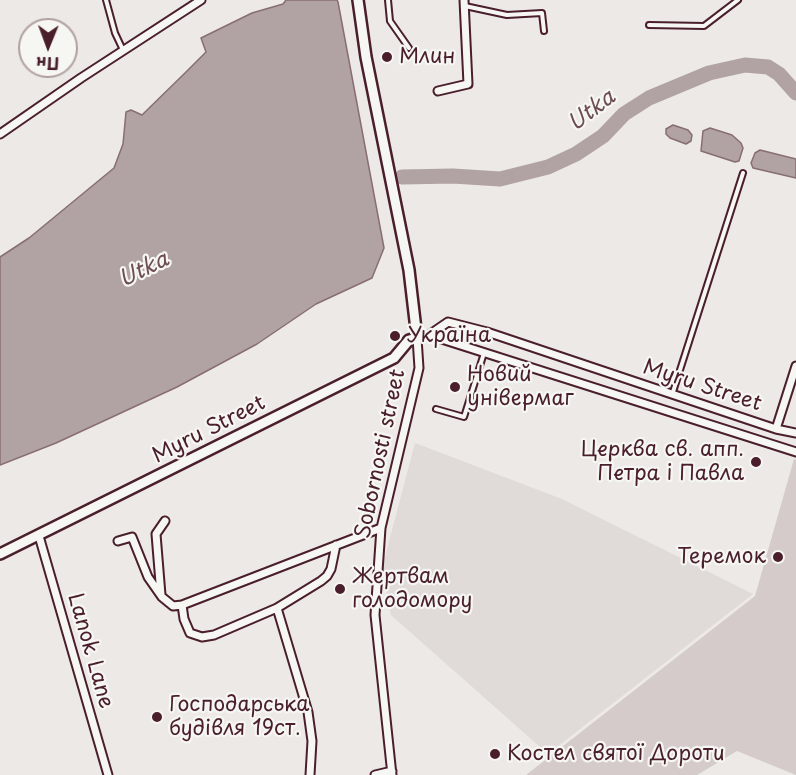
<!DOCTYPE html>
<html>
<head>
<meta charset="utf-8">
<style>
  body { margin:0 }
  #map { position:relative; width:796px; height:775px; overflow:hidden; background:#ece9e6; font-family:"Playpen Sans",sans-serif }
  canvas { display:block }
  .north { position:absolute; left:18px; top:18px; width:60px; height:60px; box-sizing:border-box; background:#f6f6f2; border:2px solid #b1a0a2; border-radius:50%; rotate:181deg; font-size:16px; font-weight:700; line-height:24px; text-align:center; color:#4a1f2b }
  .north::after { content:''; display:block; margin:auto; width:21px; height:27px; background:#4a1f2b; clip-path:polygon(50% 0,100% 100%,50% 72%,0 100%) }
</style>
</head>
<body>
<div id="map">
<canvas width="796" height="775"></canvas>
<div class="north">Пн</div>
</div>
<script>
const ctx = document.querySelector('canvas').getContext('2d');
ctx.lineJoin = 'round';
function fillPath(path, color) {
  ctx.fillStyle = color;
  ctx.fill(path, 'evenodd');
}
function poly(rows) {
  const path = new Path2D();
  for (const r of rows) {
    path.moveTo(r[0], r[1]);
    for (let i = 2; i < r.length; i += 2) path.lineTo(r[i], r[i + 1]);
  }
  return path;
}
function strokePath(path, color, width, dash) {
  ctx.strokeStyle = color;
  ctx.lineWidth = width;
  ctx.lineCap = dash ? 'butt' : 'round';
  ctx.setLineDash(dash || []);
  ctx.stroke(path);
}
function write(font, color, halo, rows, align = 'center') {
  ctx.font = font + ' "Playpen Sans",sans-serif';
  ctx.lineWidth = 4.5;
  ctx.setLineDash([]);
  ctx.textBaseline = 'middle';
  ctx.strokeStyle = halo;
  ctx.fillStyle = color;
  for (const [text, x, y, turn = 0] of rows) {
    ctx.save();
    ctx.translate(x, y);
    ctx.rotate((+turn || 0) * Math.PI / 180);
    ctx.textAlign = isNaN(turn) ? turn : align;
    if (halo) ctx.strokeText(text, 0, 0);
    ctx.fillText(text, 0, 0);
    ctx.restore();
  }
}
const built = poly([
  [415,443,562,499,753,594,548,754,391,615,382,568]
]);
const green = poly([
  [794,459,796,460,796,775,737,751,697,775,526,775,755,596]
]);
const water = poly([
  [286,0,337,0,338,2,384,248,372,278,316,304,257,344,177,387,56,443,0,465,0,257,29,238,114,168,123,144,126,112,131,110,142,115,185,73,206,52,201,38,252,13,283,4,286,0],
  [673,125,688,130,692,135,691,141,686,144,670,138,666,134,666,129,673,125],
  [710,128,732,135,741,143,743,148,739,161,735,162,701,151,703,131,710,128],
  [760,150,796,159,796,178,753,168,751,163,755,153,760,150]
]);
const river = poly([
  [402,177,453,176,500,179,548,167,576,154,603,136,624,114,649,98,709,73,745,65,768,67,779,74,796,93]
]);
const service = poly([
  [106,0,115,33,123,50],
  [388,0,390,21,409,48],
  [465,6,507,15,542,13,544,31],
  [649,25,704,26,738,0],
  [672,395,743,173],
  [436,409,464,417,484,353]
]);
const minor = poly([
  [438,91,468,84,464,0],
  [0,134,81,78,201,0],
  [429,335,796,452],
  [776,429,796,366],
  [39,536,108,775],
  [118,541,132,537,148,577,162,597,173,606,182,605],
  [161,595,156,534,165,521],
  [277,608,321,581,327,576,331,569,336,545],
  [310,775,312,741,308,712,277,608,214,635,202,637,190,633,184,619,182,605,381,528],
  [375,775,392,771],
  [392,775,375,615,381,528,419,368,417,338,429,335,448,322,487,332,776,429,796,433]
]);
const secondary = poly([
  [0,554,394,358,409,340,417,338,409,270,366,57,358,0]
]);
const markers = [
  [387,57,6,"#4a1f2b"],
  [395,336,6,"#4a1f2b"],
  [455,387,6,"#4a1f2b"],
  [756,462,6,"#4a1f2b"],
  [778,557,6,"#4a1f2b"],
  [340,589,6,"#4a1f2b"],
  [157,717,6,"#4a1f2b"],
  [495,754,6,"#4a1f2b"]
];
const poiNames = [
  ["Млин",399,57],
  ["Україна",407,336],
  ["Новий",467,375],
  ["універмаг",467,399],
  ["Церква св. апп.",744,450,"right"],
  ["Петра і Павла",744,474,"right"],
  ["Теремок",766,557,"right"],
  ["Жертвам",352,577],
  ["голодомору",352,601],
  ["Господарська",169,705],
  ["будівля 19ст.",169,729],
  ["Костел святої Дороти",507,754]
];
const streetNames = [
  ["Myru Street",702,386,18],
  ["Myru Street",209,430,-27],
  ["Sobornosti street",381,454,-78],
  ["Lanok Lane",90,651,74]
];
const waterNames = [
  ["Utka",592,111,-37],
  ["Utka",144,270,-26]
];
fillPath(built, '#e0dad8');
fillPath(green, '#d4cbca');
fillPath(water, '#b1a2a3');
strokePath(water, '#886e73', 1.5);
strokePath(river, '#b1a2a3', 15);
strokePath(service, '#4a1f2b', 8);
strokePath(minor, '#4a1f2b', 11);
strokePath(secondary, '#4a1f2b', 14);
strokePath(service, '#f6f6f2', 4);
strokePath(minor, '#f6f6f2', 7);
strokePath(secondary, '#f6f6f2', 9);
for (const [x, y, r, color] of markers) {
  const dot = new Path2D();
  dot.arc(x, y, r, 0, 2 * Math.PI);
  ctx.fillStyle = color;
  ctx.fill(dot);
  strokePath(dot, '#f6f6f2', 2);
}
write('21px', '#4a1f2b', '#f6f6f2', poiNames, 'left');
write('21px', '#4a1f2b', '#f6f6f2', streetNames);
write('italic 22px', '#6e4d55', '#f6f6f2', waterNames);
</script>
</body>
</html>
